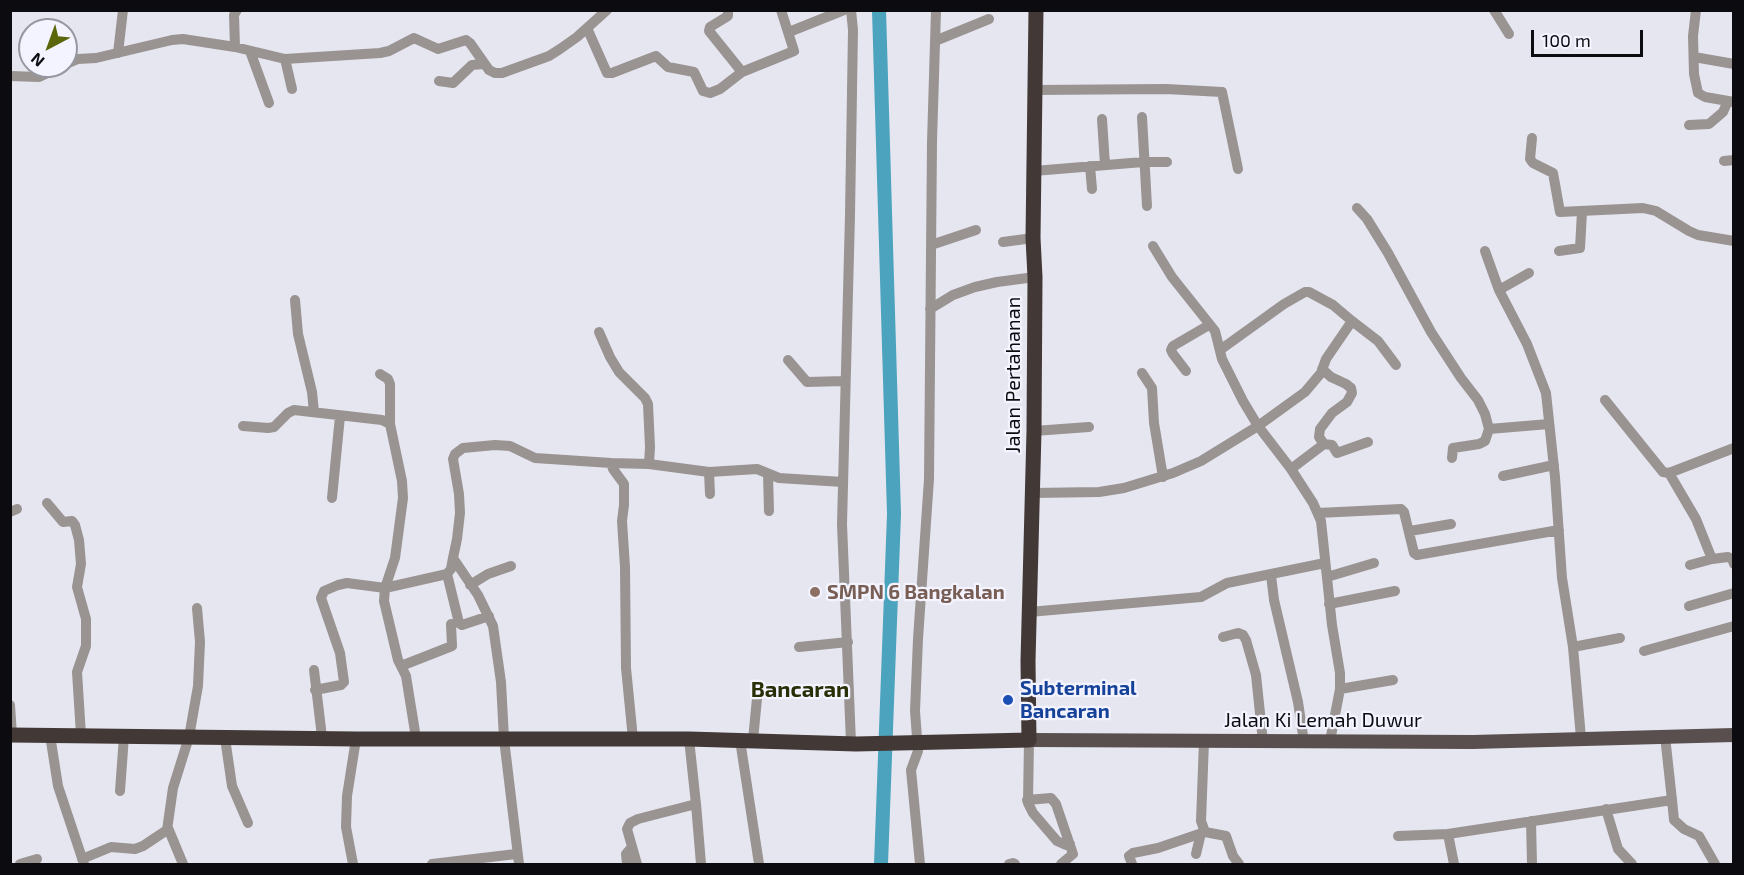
<!DOCTYPE html>
<html>
<head>
<meta charset="utf-8">
<style>
  body { margin:0 }
  #map { position:relative; width:1744px; height:875px; overflow:hidden; background:#e6e6f1; font-family:"Exo 2",sans-serif }
  canvas { display:block }
  .frame { position:absolute; inset:0; border:12px solid #0c0c10; pointer-events:none }
  .north { position:absolute; left:18px; top:18px; width:60px; height:60px; box-sizing:border-box; background:#f3f4ff; border:2px solid #97979f; border-radius:50%; rotate:221deg; font-size:16px; font-weight:700; line-height:24px; text-align:center; color:#0c0c10 }
  .north::after { content:''; display:block; margin:auto; width:21px; height:27px; background:#5c670b; clip-path:polygon(50% 0,100% 100%,50% 72%,0 100%) }
  .scale { position:absolute; left:1531px; top:30px; width:112px; height:27px; box-sizing:border-box; border:3px solid #0c0c10; border-top:0; padding-left:8px; font-size:18px; line-height:21px; white-space:nowrap; color:#0c0c10; -webkit-text-stroke:4px #f3f4ff; paint-order:stroke }
</style>
</head>
<body>
<div id="map">
<canvas width="1744" height="875"></canvas>
<div class="frame"></div>
<div class="north">N</div>
<div class="scale">100 m</div>
</div>
<script>
const ctx = document.querySelector('canvas').getContext('2d');
ctx.lineJoin = 'round';
function poly(rows) {
  const path = new Path2D();
  for (const r of rows) {
    path.moveTo(r[0], r[1]);
    for (let i = 2; i < r.length; i += 2) path.lineTo(r[i], r[i + 1]);
  }
  return path;
}
function strokePath(path, color, width, dash) {
  ctx.strokeStyle = color;
  ctx.lineWidth = width;
  ctx.lineCap = dash ? 'butt' : 'round';
  ctx.setLineDash(dash || []);
  ctx.stroke(path);
}
function write(font, color, halo, rows, align = 'center') {
  ctx.font = font + ' "Exo 2",sans-serif';
  ctx.lineWidth = 4.5;
  ctx.setLineDash([]);
  ctx.textBaseline = 'middle';
  ctx.strokeStyle = halo;
  ctx.fillStyle = color;
  for (const [text, x, y, turn = 0] of rows) {
    ctx.save();
    ctx.translate(x, y);
    ctx.rotate((+turn || 0) * Math.PI / 180);
    ctx.textAlign = isNaN(turn) ? turn : align;
    if (halo) ctx.strokeText(text, 0, 0);
    ctx.fillText(text, 0, 0);
    ctx.restore();
  }
}
const river = poly([
  [879,10,894,514,881,864]
]);
const minor = poly([
  [728,10,728,16,710,27,709,31,742,72,794,51,781,10],
  [1494,10,1509,34],
  [1696,10,1693,36,1694,74,1698,93,1705,97,1734,102],
  [587,28,607,73,612,73,656,56,668,67,694,72,703,91,710,93,720,89,742,72],
  [789,32,844,10],
  [935,41,989,19],
  [235,47,234,15,237,10],
  [250,51,269,103],
  [118,53,123,10],
  [1694,57,1734,64],
  [285,59,292,89],
  [66,64,78,59,96,58,172,40,183,39,235,47,285,59,380,53,389,51,414,38,438,49,466,40,470,43,489,70,495,73,502,73,549,56,560,49,577,37,607,10],
  [10,76,39,77,63,66],
  [439,81,453,83,472,65,484,64],
  [1035,90,1166,89,1222,92,1238,169],
  [1142,117,1147,206],
  [1102,119,1105,165],
  [1689,125,1709,124,1723,112,1728,101],
  [1532,138,1530,159,1533,163,1553,173,1560,212,1643,208,1656,211,1689,231,1698,235,1734,241],
  [1724,161,1734,160],
  [1090,166,1092,189],
  [1034,171,1143,162,1167,162],
  [1357,208,1367,219,1388,253,1431,332,1461,378,1478,400,1485,414,1489,429,1485,441,1479,444,1453,448,1452,458],
  [1003,242,1033,238],
  [931,245,976,230],
  [1153,246,1172,277,1215,331,1222,359,1243,401,1258,426,1291,469,1313,503,1321,521,1332,625,1340,673,1340,689,1330,741],
  [1485,251,1499,290,1527,344,1546,393,1555,477,1562,578,1573,647,1581,738],
  [1559,251,1580,248,1582,212],
  [1499,290,1529,273],
  [295,300,298,334,312,392,314,412],
  [930,309,953,295,975,287,997,282,1035,277],
  [1352,321,1378,341,1396,365],
  [599,332,610,357,619,372,645,398,648,404,650,447,649,464],
  [788,360,807,382,845,381],
  [1322,369,1331,377,1346,384,1351,388,1352,393,1347,402,1332,413,1320,429,1319,437,1324,444,1332,445,1337,453,1368,442],
  [1186,371,1173,354,1171,350,1173,346,1209,325],
  [1142,373,1152,388,1154,423,1163,477],
  [380,374,388,379,390,384,390,424],
  [1605,400,1663,472,1669,473],
  [243,426,268,428,274,427,288,413,294,410,382,420,390,424,402,481,403,498,395,558,385,588,384,601,398,660,406,676,416,738],
  [1489,429,1549,424],
  [1034,431,1089,427],
  [1291,469,1324,444],
  [768,474,769,511],
  [1503,476,1554,465],
  [1033,493,1099,492,1124,488,1173,473,1201,461,1258,426,1305,392,1321,373,1326,359,1352,321,1333,305,1309,292,1305,292,1284,304,1220,350],
  [710,494,709,472,757,469,779,478,843,482],
  [332,498,340,416],
  [47,503,63,522,72,521,75,525,79,540,81,564,77,587,86,619,86,646,77,672,81,735],
  [10,512,17,509],
  [1318,513,1401,509,1404,512,1414,553,1417,555,1559,530],
  [1410,531,1451,524],
  [1712,559,1696,519,1669,473,1734,448],
  [1690,565,1712,559,1728,557,1732,559,1734,564],
  [447,574,459,623,462,625,489,616],
  [1271,575,1274,600,1298,702,1304,742],
  [1327,577,1374,563],
  [470,585,488,574,511,566],
  [1329,604,1395,591],
  [1689,606,1734,593],
  [1029,612,1201,597,1227,583,1325,563],
  [1223,637,1238,633,1243,635,1246,640,1256,675,1263,742],
  [799,647,848,642],
  [1573,647,1620,638],
  [1644,651,1734,626],
  [401,666,452,646,451,624],
  [314,670,322,737],
  [1340,689,1393,680],
  [315,690,341,685,344,682,340,653,321,598,324,591,338,585,347,583,385,588,447,574,451,569,453,558],
  [10,705,12,735],
  [50,735,58,786,84,864],
  [225,738,232,786,248,823],
  [633,739,626,668,625,567,622,521,624,505,624,484,613,469,611,463,649,464,709,472],
  [740,740,759,864],
  [753,740,758,688],
  [1029,740,1028,803,1033,813,1057,841,1066,845,1070,844],
  [1204,741,1201,821,1205,832,1226,836,1233,856,1239,864],
  [851,743,842,524,850,215,853,30,851,10],
  [120,791,124,736],
  [1027,800,1051,798,1056,804,1073,854,1061,864],
  [1672,800,1674,820,1684,829,1699,836,1715,864],
  [696,804,701,864],
  [1606,809,1618,849,1632,864],
  [1531,821,1532,864],
  [168,828,183,864],
  [1448,834,1454,864],
  [1398,836,1448,834,1672,800,1665,736],
  [1196,854,1201,833],
  [82,859,111,847,135,849,143,846,167,830,173,788,189,737,198,686,200,642,197,608],
  [20,864,37,859],
  [353,864,346,827,347,796,356,739],
  [432,864,516,854],
  [519,864,504,739,501,682,493,626,478,595,453,558,457,539,460,513,459,494,453,459,455,454,463,448,495,445,510,446,535,458,611,463],
  [627,864,626,854,632,847],
  [637,864,627,829,630,823,638,819,696,804,689,739],
  [920,864,911,770,918,751,915,711,918,639,929,479,932,142,936,10],
  [1009,864,1013,863,1015,864],
  [1132,864,1129,856,1133,853,1158,848,1205,832]
]);
const major = poly([
  [1029,740,1473,742,1734,735]
]);
const highway = poly([
  [10,735,356,739,689,739,856,744,1029,740,1028,661,1034,431,1035,277,1033,238,1036,10]
]);
const markers = [
  [815,592,6,"#8d6e63"],
  [1008,700,6,"#1a4fb4"]
];
const streetNames = [
  ["Jalan Pertahanan",1013,375,-90],
  ["Jalan Ki Lemah Duwur",1323,720]
];
const educationNames = [
  ["SMPN 6 Bangkalan",827,592]
];
const transitNames = [
  ["Subterminal",1020,688],
  ["Bancaran",1020,711]
];
const quarterNames = [
  ["Bancaran",800,690]
];
strokePath(river, '#4ba3be', 14);
strokePath(minor, '#999392', 10);
strokePath(major, '#584f4e', 14);
strokePath(highway, '#423836', 15);
for (const [x, y, r, color] of markers) {
  const dot = new Path2D();
  dot.arc(x, y, r, 0, 2 * Math.PI);
  ctx.fillStyle = color;
  ctx.fill(dot);
  strokePath(dot, '#f3f4ff', 2);
}
write('20px', '#0c0c10', '#f3f4ff', streetNames);
write('bold 20px', '#785e54', '#f3f4ff', educationNames, 'left');
write('bold 20px', '#164399', '#f3f4ff', transitNames, 'left');
write('bold 22px', '#282e05', '#f3f4ff', quarterNames);
</script>
</body>
</html>
